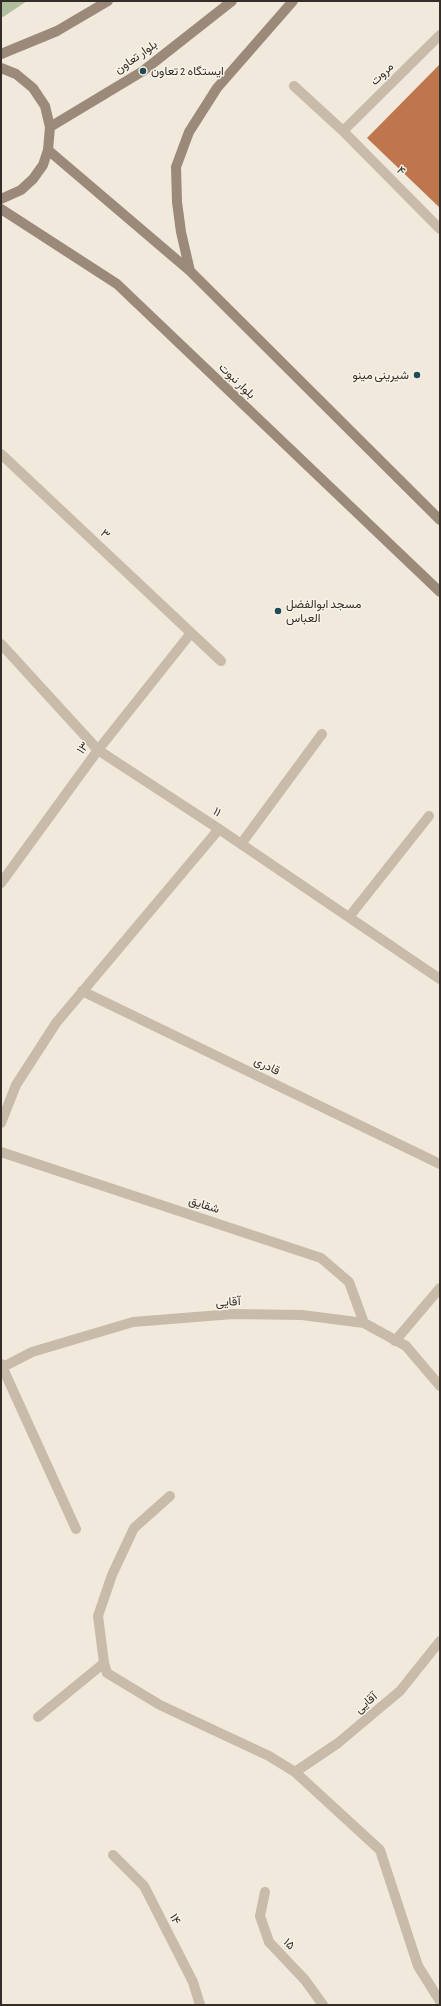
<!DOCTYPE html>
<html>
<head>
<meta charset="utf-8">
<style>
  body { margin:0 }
  #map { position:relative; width:441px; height:2006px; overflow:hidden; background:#f0e9dc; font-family:"Alegreya Sans",sans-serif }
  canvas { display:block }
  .frame { position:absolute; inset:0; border:2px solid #352e28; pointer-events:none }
</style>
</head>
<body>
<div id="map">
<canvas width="441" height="2006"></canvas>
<div class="frame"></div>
</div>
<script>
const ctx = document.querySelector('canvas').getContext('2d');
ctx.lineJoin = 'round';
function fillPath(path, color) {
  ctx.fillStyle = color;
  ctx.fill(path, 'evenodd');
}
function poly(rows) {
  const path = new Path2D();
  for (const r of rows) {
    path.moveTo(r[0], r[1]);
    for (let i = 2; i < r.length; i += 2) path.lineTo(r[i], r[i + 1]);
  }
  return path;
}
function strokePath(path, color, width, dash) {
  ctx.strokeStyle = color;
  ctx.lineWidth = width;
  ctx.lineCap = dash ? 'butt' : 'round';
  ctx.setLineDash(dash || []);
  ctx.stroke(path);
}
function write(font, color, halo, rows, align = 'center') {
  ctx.font = font + ' "Alegreya Sans",Vazirmatn,sans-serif';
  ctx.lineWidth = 3;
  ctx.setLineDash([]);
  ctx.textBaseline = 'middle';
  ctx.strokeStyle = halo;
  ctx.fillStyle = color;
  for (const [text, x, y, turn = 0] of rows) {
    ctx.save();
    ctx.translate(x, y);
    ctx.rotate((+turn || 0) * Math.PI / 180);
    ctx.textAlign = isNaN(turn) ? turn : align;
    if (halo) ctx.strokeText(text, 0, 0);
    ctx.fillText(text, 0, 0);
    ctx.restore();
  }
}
const green = poly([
  [1,1,27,1,3,17,1,16]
]);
const building = poly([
  [440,64,440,208,367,138]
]);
const minor = poly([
  [294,86,343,131,440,229],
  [343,131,440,35],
  [1,454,221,661],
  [1,644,98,750,219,829,440,979],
  [241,844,322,734],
  [1,883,98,750,191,633],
  [349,917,429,816],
  [82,991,440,1164],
  [1,1123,16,1085,56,1023,219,829],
  [1,1152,321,1258,349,1282,364,1323],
  [395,1341,440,1288],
  [1,1364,76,1529],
  [1,1368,32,1352,133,1322,233,1314,302,1315,364,1323,406,1346,440,1386],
  [170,1496,134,1528,112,1575,98,1616,104,1663,107,1673,160,1705,269,1756,295,1772,380,1850,418,1966,440,2001],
  [38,1717,104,1663],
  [295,1772,338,1743,400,1691,440,1641],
  [113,1855,144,1886,193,1982,200,2005],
  [265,1892,260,1916,269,1942,305,1980,323,2005]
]);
const secondary = poly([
  [1,54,57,31,108,1],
  [1,68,16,74,33,88,45,106,50,127,48,150,43,165,33,179,21,190,1,199],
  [50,127,143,71,232,1],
  [48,150,190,271,440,520],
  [1,209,117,284,440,592],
  [190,271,181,232,177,202,176,167,189,132,217,88,293,1]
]);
const markers = [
  [143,71,4,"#204a54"],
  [417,375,4,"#204a54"],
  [278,611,4,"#204a54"]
];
const streetNames = [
  ["بلوار تعاون",136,57,-35],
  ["مروت",382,74,-44],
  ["۴",401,171,45],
  ["بلوار نبوت",237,381,44],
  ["۳",105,534,43],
  ["۱۳",83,748,-53],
  ["۱۱",217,812,33],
  ["قادری",267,1066,26],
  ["شقایق",204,1205,18],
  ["آقایی",228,1302,-3],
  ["آقایی",366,1703,-40],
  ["۱۴",175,1919,62],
  ["۱۵",289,1944,46]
];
const poiNames = [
  ["ایستگاه 2 تعاون",151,71],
  ["شیرینی مینو",409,375,"right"],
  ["مسجد ابوالفضل",286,604],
  ["العباس",286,618]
];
fillPath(green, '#afbf9d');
fillPath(building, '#bf764c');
strokePath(minor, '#c8bba9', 10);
strokePath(secondary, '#9b8a7a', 10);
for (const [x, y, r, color] of markers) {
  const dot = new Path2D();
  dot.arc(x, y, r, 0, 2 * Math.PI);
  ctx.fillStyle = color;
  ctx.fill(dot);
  strokePath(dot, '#f8f3e8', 1.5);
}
write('12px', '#352e28', '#f8f3e8', streetNames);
write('12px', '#352e28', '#f8f3e8', poiNames, 'left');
</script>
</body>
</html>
